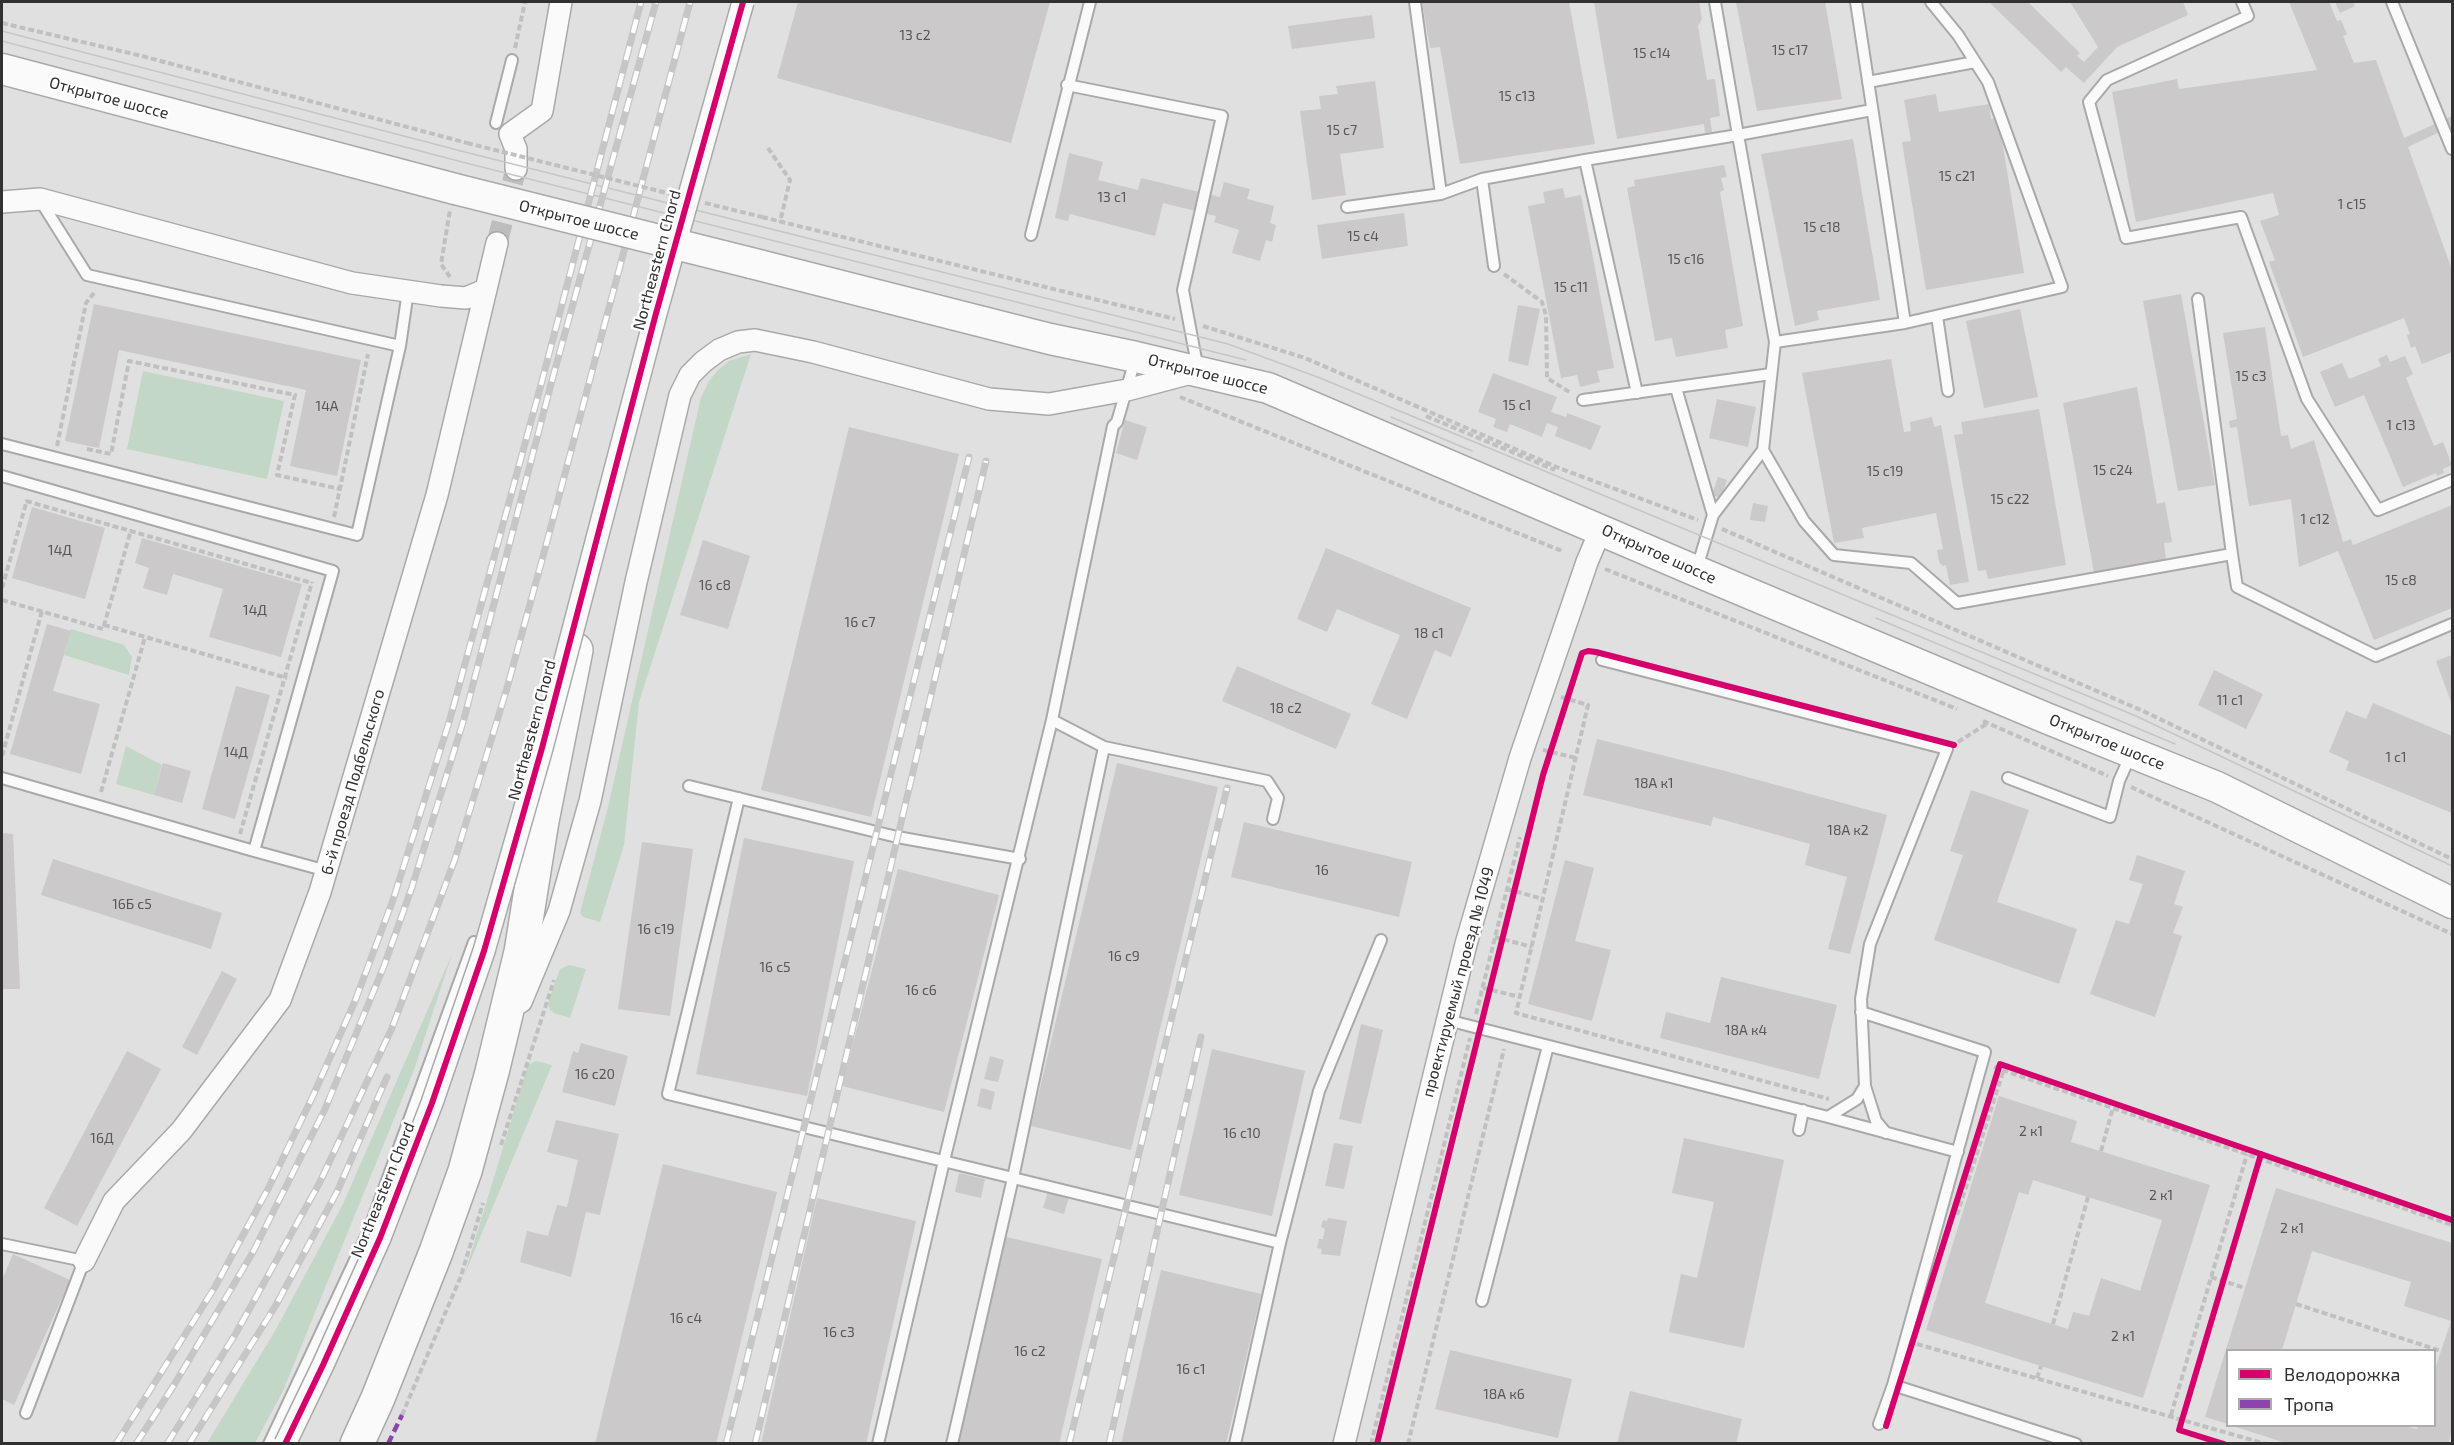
<!DOCTYPE html>
<html>
<head>
<meta charset="utf-8">
<style>
  body { margin:0 }
  #map { position:relative; width:2454px; height:1445px; overflow:hidden; background:#e0e0e0; font-family:"Exo 2",sans-serif }
  canvas { display:block }
  .frame { position:absolute; inset:0; border:3px solid #303130; pointer-events:none }
  .legend { position:absolute; left:2226px; top:1349px; width:210px; height:78px; box-sizing:border-box; background:#fff; border:2px solid #acadac; margin:0; padding:8px 10px; list-style:none; font-size:18px; color:#303130 }
  .legend li { display:flex; align-items:center; gap:12px; height:30px }
  .legend b { width:30px; border:2px solid #acadac }
</style>
</head>
<body>
<div id="map">
<canvas width="2454" height="1445"></canvas>
<div class="frame"></div>
<ul class="legend">
<li><b style="height:8px;background:#d6006c"></b>Велодорожка</li>
<li><b style="height:8px;background:#8e44ad"></b>Тропа</li>
</ul>
</div>
<script>
const ctx = document.querySelector('canvas').getContext('2d');
ctx.lineJoin = 'round';
function fillPath(path, color) {
  ctx.fillStyle = color;
  ctx.fill(path, 'evenodd');
}
function poly(rows) {
  const path = new Path2D();
  for (const r of rows) {
    path.moveTo(r[0], r[1]);
    for (let i = 2; i < r.length; i += 2) path.lineTo(r[i], r[i + 1]);
  }
  return path;
}
function strokePath(path, color, width, dash) {
  ctx.strokeStyle = color;
  ctx.lineWidth = width;
  ctx.lineCap = dash ? 'butt' : 'round';
  ctx.setLineDash(dash || []);
  ctx.stroke(path);
}
function write(font, color, halo, rows, align = 'center') {
  ctx.font = font + ' "Exo 2",sans-serif';
  ctx.lineWidth = 5;
  ctx.setLineDash([]);
  ctx.textBaseline = 'middle';
  ctx.strokeStyle = halo;
  ctx.fillStyle = color;
  for (const [text, x, y, turn = 0] of rows) {
    ctx.save();
    ctx.translate(x, y);
    ctx.rotate((+turn || 0) * Math.PI / 180);
    ctx.textAlign = isNaN(turn) ? turn : align;
    if (halo) ctx.strokeText(text, 0, 0);
    ctx.fillText(text, 0, 0);
    ctx.restore();
  }
}
const green = poly([
  [751,354,639,702,624,845,600,922,583,917,580,913,608,807,701,397,709,381,717,371,729,361],
  [143,371,284,401,267,479,127,449],
  [71,629,124,645,132,657,129,675,64,655],
  [126,746,162,765,154,795,116,784],
  [452,954,414,1070,283,1391,255,1443,207,1443,275,1331,343,1204],
  [569,965,586,969,570,1018,554,1013,550,1010,548,1003,560,969],
  [536,1061,552,1065,464,1276,528,1065]
]);
const building = poly([
  [798,2,1050,2,1011,143,777,78],
  [1422,2,1569,2,1595,144,1460,164,1440,47,1430,48],
  [1594,2,1699,2,1702,19,1698,26,1707,80,1715,79,1720,116,1710,118,1712,132,1705,133,1704,124,1617,139],
  [1736,2,1825,2,1842,99,1757,111],
  [1989,2,2028,2,2080,53,2077,56,2084,62,2098,47,2070,2,2183,2,2188,15,2117,47,2084,83,2066,67,2061,72],
  [2289,2,2329,2,2337,21,2341,20,2347,34,2343,36,2354,63,2376,60,2404,138,2452,116,2452,126,2408,147,2452,270,2452,352,2422,364,2415,346,2411,348,2407,335,2410,334,2404,318,2303,357,2269,262,2275,260,2260,221,2279,215,2273,193,2136,222,2112,92,2177,79,2179,89,2317,70],
  [2335,2,2353,2,2355,6,2340,13],
  [1372,15,1375,38,1292,49,1288,26],
  [1375,81,1384,148,1340,154,1346,195,1312,200,1300,111,1321,109,1319,96,1338,94,1336,86],
  [1936,94,1939,112,1989,104,1991,119,1998,117,2024,273,1926,290,1902,142,1911,141,1904,100],
  [1853,139,1880,300,1817,311,1819,320,1795,326,1761,154],
  [1069,153,1103,162,1098,180,1138,190,1141,178,1220,197,1224,182,1250,189,1247,199,1274,206,1270,223,1276,225,1272,242,1266,240,1260,261,1232,253,1239,230,1214,222,1216,216,1163,203,1155,236,1070,214,1068,221,1055,218],
  [1724,165,1727,177,1721,178,1724,190,1720,192,1743,326,1725,330,1728,348,1676,357,1672,338,1655,341,1627,188,1635,186,1634,180],
  [1563,188,1565,198,1581,195,1614,368,1597,371,1600,382,1580,387,1577,375,1561,378,1528,206,1545,203,1543,192],
  [1404,213,1408,246,1322,259,1317,225],
  [2181,294,2215,485,2178,491,2143,301],
  [94,304,361,360,337,476,290,466,306,390,119,350,99,448,65,441],
  [1518,305,1540,309,1528,366,1508,361],
  [2020,309,2038,397,1984,408,1966,321],
  [2265,327,2281,436,2288,435,2291,449,2314,440,2343,542,2351,539,2353,545,2452,505,2452,608,2374,640,2338,551,2299,567,2291,499,2249,506,2237,427,2230,428,2229,421,2237,419,2223,333],
  [2387,355,2390,362,2405,356,2413,374,2406,378,2434,446,2443,442,2452,465,2443,469,2444,473,2437,476,2436,473,2403,487,2364,395,2335,407,2320,372,2342,363,2349,379,2381,366,2378,359],
  [1891,359,1904,432,1911,431,1910,422,1932,417,1934,427,1941,425,1969,582,1950,585,1946,565,1943,566,1939,562,1937,550,1943,549,1936,513,1862,528,1864,538,1834,543,1802,373],
  [1493,373,1557,397,1551,412,1566,417,1567,413,1601,426,1591,450,1555,436,1558,427,1547,423,1542,437,1510,424,1507,432,1493,427,1496,419,1478,412],
  [2137,387,2157,504,2165,502,2172,542,2164,543,2166,560,2094,573,2063,403],
  [1717,399,1756,407,1748,447,1709,438],
  [2039,409,2066,565,1988,579,1986,570,1978,571,1954,435,1963,434,1961,422],
  [1125,420,1147,427,1137,460,1116,453],
  [849,427,959,454,871,817,761,790],
  [1718,477,1727,480,1721,498,1712,495],
  [1753,503,1768,506,1765,522,1750,520],
  [32,507,105,528,85,599,12,578],
  [142,538,302,584,281,657,209,637,223,589,173,574,167,595,143,588,149,568,135,563],
  [703,540,750,556,728,629,680,615],
  [1326,548,1471,608,1451,657,1435,650,1407,719,1371,704,1400,635,1337,609,1327,632,1297,619],
  [47,624,71,631,53,691,100,704,81,774,10,754],
  [2452,655,2452,705,2436,661],
  [1237,666,1351,714,1336,749,1222,701],
  [2214,670,2263,694,2246,729,2198,705],
  [236,686,270,695,235,819,202,809],
  [2373,703,2452,736,2452,813,2346,770,2349,761,2329,752,2346,711,2366,719],
  [1597,739,1725,771,1887,815,1850,954,1828,949,1847,877,1805,865,1810,844,1713,817,1711,826,1583,795],
  [163,763,191,771,182,803,154,795],
  [1117,763,1218,787,1131,1150,1031,1126],
  [1971,790,2029,810,1997,902,2077,929,2059,984,1934,940,1963,855,1950,851],
  [1244,822,1412,862,1399,917,1231,877],
  [2,833,13,834,20,989,2,989],
  [744,838,854,861,807,1096,696,1074],
  [642,842,693,849,670,1016,618,1009],
  [2137,855,2185,871,2174,904,2183,907,2173,933,2182,936,2155,1017,2090,994,2116,920,2129,924,2143,884,2129,880],
  [53,859,222,913,211,949,41,895],
  [1565,860,1594,868,1575,941,1611,950,1592,1021,1528,1004],
  [898,869,999,895,944,1112,842,1086],
  [222,971,237,979,197,1055,182,1047],
  [1721,977,1837,1005,1819,1079,1660,1038,1666,1012,1710,1023],
  [1361,1024,1383,1030,1361,1124,1339,1119],
  [581,1043,628,1056,615,1106,562,1092,573,1051,578,1053],
  [1212,1049,1305,1071,1272,1216,1179,1195],
  [127,1051,161,1069,77,1226,44,1208],
  [990,1056,1004,1060,998,1082,984,1079],
  [981,1088,995,1092,991,1110,977,1106],
  [1999,1096,2077,1121,2071,1142,2210,1185,2143,1398,1926,1330],
  [2033,1180,2162,1220,2140,1291,2101,1278,2089,1316,2073,1312,2068,1329,1985,1303,2019,1192,2028,1195],
  [556,1120,619,1134,600,1215,586,1212,571,1277,520,1262,527,1231,548,1236,557,1205,567,1207,578,1160,547,1152],
  [1684,1138,1784,1160,1744,1348,1669,1332,1681,1274,1697,1278,1714,1202,1672,1193],
  [1334,1143,1353,1146,1344,1189,1325,1186],
  [663,1164,777,1192,716,1444,595,1444],
  [959,1173,985,1179,981,1198,955,1192],
  [2276,1188,2452,1243,2452,1431,2448,1444,2289,1444,2233,1426,2405,1426,2417,1429,2418,1426,2434,1426,2434,1372,2451,1321,2404,1306,2411,1282,2312,1251,2282,1350,2228,1350,2228,1424,2205,1417],
  [1048,1191,1069,1197,1064,1214,1043,1208],
  [817,1198,916,1221,866,1444,761,1444],
  [1328,1218,1347,1221,1340,1256,1321,1254,1322,1249,1317,1248,1319,1239,1323,1239,1325,1229,1321,1227,1323,1220,1327,1221],
  [1006,1237,1102,1259,1059,1444,958,1444],
  [13,1254,70,1280,14,1405,2,1399,2,1280],
  [1161,1270,1261,1294,1226,1444,1121,1444],
  [1450,1350,1572,1379,1558,1438,1435,1409],
  [1630,1391,1742,1419,1736,1444,1617,1444]
]);
const minorTunnel = poly([
  [497,243,516,169]
]);
const path = poly([
  [2,23,142,56,467,143],
  [515,48,525,2],
  [768,148,790,180,780,222],
  [762,217,1175,319],
  [1504,274,1542,302,1546,315,1547,378,1571,393],
  [450,277,441,264,450,210],
  [1203,326,1305,358,1559,468,1698,520],
  [1180,397,1562,551],
  [1426,416,1555,470],
  [57,446,86,303,94,293],
  [87,449,111,454,129,361,295,395,277,475,340,489],
  [26,501,312,583],
  [334,517,368,354],
  [1722,529,2143,711,2452,859],
  [1605,569,1957,709],
  [2,588,27,500],
  [2,600,103,629,131,530],
  [104,625,287,678],
  [1561,697,1588,705,1516,1013,1829,1099],
  [1983,721,2108,776],
  [1958,742,1988,723],
  [1543,750,1576,758],
  [2,756,42,611],
  [2131,787,2452,934],
  [101,792,145,637],
  [240,834,312,582],
  [1507,889,1543,899],
  [1495,937,1532,947],
  [1483,988,1520,997],
  [1476,1014,1520,837],
  [1994,1067,2452,1225],
  [501,1145,554,980],
  [2101,1151,2113,1108],
  [1957,1215,2005,1066],
  [2211,1277,2245,1288],
  [2296,1304,2441,1351],
  [2053,1324,2088,1197],
  [1917,1344,2266,1444],
  [2037,1378,2041,1366],
  [402,1415,461,1276,483,1203],
  [2171,1415,2247,1154],
  [1371,1444,1470,1038],
  [1408,1444,1504,1049]
]);
const service = poly([
  [1415,2,1441,194,1482,179,1585,160,1637,393],
  [1856,2,1905,323,1775,342,1738,135,1872,110],
  [2242,2,2248,16,2107,80,2089,102,2126,238,2241,217,2307,399,2378,510,2452,480],
  [2392,2,2452,149],
  [1868,82,1975,62],
  [1067,85,1222,116,1183,290,1198,370],
  [496,123,512,60],
  [1585,160,1738,135,1715,2],
  [1482,179,1494,266],
  [1347,207,1441,194],
  [1031,235,1090,2],
  [1937,316,1948,391],
  [1905,323,2062,287,1988,82,1958,35,1931,2],
  [400,346,408,291],
  [1676,388,1713,515],
  [1583,400,1771,374],
  [2,444,357,535,400,346,87,275,40,200],
  [1763,450,1804,521,1834,555,1911,563,1957,603,2232,554,2198,299],
  [2,476,333,571,254,851,2,778],
  [2232,554,2237,587,2376,656,2452,624],
  [1697,568,1713,515,1763,450,1775,342],
  [1602,660,1947,749,1870,944,1861,999,1865,1086,1876,1121,1886,1133],
  [1052,720,1104,747,1267,781,1278,798,1273,819],
  [2008,778,2110,817,2119,781,2131,754],
  [689,786,897,837,1020,859],
  [739,798,668,1094,1280,1243],
  [254,851,327,871],
  [1861,1012,1985,1052,1893,1385,1879,1424],
  [1447,1020,1828,1117,1958,1152],
  [1828,1117,1857,1099,1865,1086],
  [1799,1130,1803,1110],
  [2,1244,84,1261,26,1413],
  [1482,1301,1548,1046],
  [1893,1385,2076,1444],
  [269,1444,369,1230,474,942],
  [878,1444,944,1161,1052,720,1113,426,1117,422,1135,360],
  [952,1444,1013,1178,1104,747],
  [1235,1444,1280,1243,1319,1091,1381,940]
]);
const minor = poly([
  [510,134,542,111,561,2],
  [510,134,516,149,516,169],
  [2,202,40,199,352,283,441,296,466,298,485,290],
  [521,1002,559,911,590,801,636,582,680,395,690,375,703,362,719,350,738,342,755,340,813,352,989,399,1049,404,1127,390,1195,372],
  [84,1261,114,1201,181,1131,280,1000,320,892,437,495,497,243],
  [1344,1444,1466,944,1520,758,1587,562,1601,529]
]);
const secondary = poly([
  [2,69,455,189],
  [751,263,1050,339,1136,357,1268,388,1696,571,2046,718,2217,787,2452,903]
]);
const primary = poly([
  [357,1444,378,1398,436,1252,465,1171,492,1072,521,952,542,821,576,650]
]);
const tram = poly([
  [2,31,465,152,1228,344,1320,378,2136,716,2452,866],
  [2,41,462,162,1246,360],
  [1391,417,1472,451],
  [1876,618,2175,744]
]);
const rail = poly([
  [116,1444,215,1287,269,1187,312,1098,355,1001,393,900,450,719,542,381,641,2],
  [136,1444,174,1385,253,1252,325,1109,384,966,412,887,464,719,551,384,656,2],
  [167,1444,236,1333,320,1182,392,1028,455,859,507,688,545,549,690,2],
  [189,1444,276,1305,337,1192,387,1077],
  [726,1444,969,457],
  [755,1444,986,461],
  [1069,1444,1227,788],
  [1109,1444,1201,1037]
]);
const pathBridge = poly([
  [467,143,671,194],
  [705,203,762,217]
]);
const minorBridge = poly([
  [285,1444,323,1365,380,1238,432,1103,484,951,542,748,655,317,743,2]
]);
const secondaryBridge = poly([
  [455,189,751,263]
]);
const quiet = poly([
  [388,1444,402,1415]
]);
const cycleway = poly([
  [1886,1426,2000,1064,2452,1220],
  [285,1444,323,1365,380,1238,432,1103,484,951,542,748,655,317,743,2],
  [1377,1444,1543,775,1582,653,1588,651,1596,652,1954,745],
  [2224,1444,2179,1430,2261,1154]
]);
const numberNames = [
  ["13 с2",915,35],
  ["15 с17",1790,50],
  ["15 с14",1652,53],
  ["15 с13",1517,96],
  ["15 с7",1342,130],
  ["15 с21",1957,176],
  ["13 с1",1112,197],
  ["1 с15",2352,204],
  ["15 с18",1822,227],
  ["15 с4",1363,236],
  ["15 с16",1686,259],
  ["15 с11",1571,287],
  ["15 с3",2251,376],
  ["15 с1",1517,405],
  ["14А",327,406],
  ["1 с13",2401,425],
  ["15 с24",2113,470],
  ["15 с19",1885,471],
  ["15 с22",2010,499],
  ["1 с12",2315,519],
  ["14Д",60,550],
  ["15 с8",2401,580],
  ["16 с8",715,585],
  ["14Д",255,610],
  ["16 с7",860,622],
  ["18 c1",1429,633],
  ["11 с1",2230,700],
  ["18 c2",1286,708],
  ["14Д",236,752],
  ["1 с1",2396,757],
  ["18А к1",1654,783],
  ["18А к2",1848,830],
  ["16",1322,870],
  ["16Б с5",132,904],
  ["16 с19",656,929],
  ["16 с9",1124,956],
  ["16 с5",775,967],
  ["16 с6",921,990],
  ["18А к4",1746,1030],
  ["16 с20",595,1074],
  ["2 к1",2031,1131],
  ["16 с10",1242,1133],
  ["16Д",102,1138],
  ["2 к1",2161,1195],
  ["2 к1",2292,1228],
  ["16 с4",686,1318],
  ["16 с3",839,1332],
  ["2 к1",2123,1336],
  ["16 с2",1030,1351],
  ["16 с1",1191,1369],
  ["18А к6",1504,1394]
];
const streetNames = [
  ["Открытое шоссе",109,98,15],
  ["Открытое шоссе",579,220,14],
  ["Northeastern Chord",657,260,-75],
  ["Открытое шоссе",1208,374,14],
  ["Открытое шоссе",1659,554,24],
  ["Northeastern Chord",532,730,-75],
  ["Открытое шоссе",2107,742,22],
  ["6-й проезд Подбельского",353,782,-74],
  ["проектируемый проезд № 1049",1458,982,-75],
  ["Northeastern Chord",383,1190,-68]
];
fillPath(green, '#c3d7c6');
fillPath(building, '#cbc9c9');
strokePath(minorTunnel, '#bdbdbd', 21, [21, 10]);
strokePath(service, '#a8a9a8', 14);
strokePath(minor, '#a8a9a8', 24);
strokePath(secondary, '#a8a9a8', 33);
strokePath(primary, '#a8a9a8', 36);
strokePath(path, '#c0c0c0', 4, [6, 3]);
strokePath(service, '#fafafa', 10);
strokePath(minor, '#fafafa', 21);
strokePath(secondary, '#fafafa', 30);
strokePath(primary, '#fafafa', 33);
strokePath(tram, '#c6c6c6', 1.5);
strokePath(rail, '#c6c6c6', 7);
strokePath(rail, '#fff', 4.5, [14]);
strokePath(minorBridge, '#a8a9a8', 24, []);
strokePath(secondaryBridge, '#a8a9a8', 33, []);
strokePath(pathBridge, '#c0c0c0', 4, [6, 3]);
strokePath(minorBridge, '#fafafa', 21);
strokePath(secondaryBridge, '#fafafa', 30);
strokePath(quiet, '#8e44ad', 4.5, [9, 4.5]);
strokePath(cycleway, '#d6006c', 6);
write('14px', '#575756', null, numberNames);
write('16px', '#303130', '#fff', streetNames);
</script>
</body>
</html>
